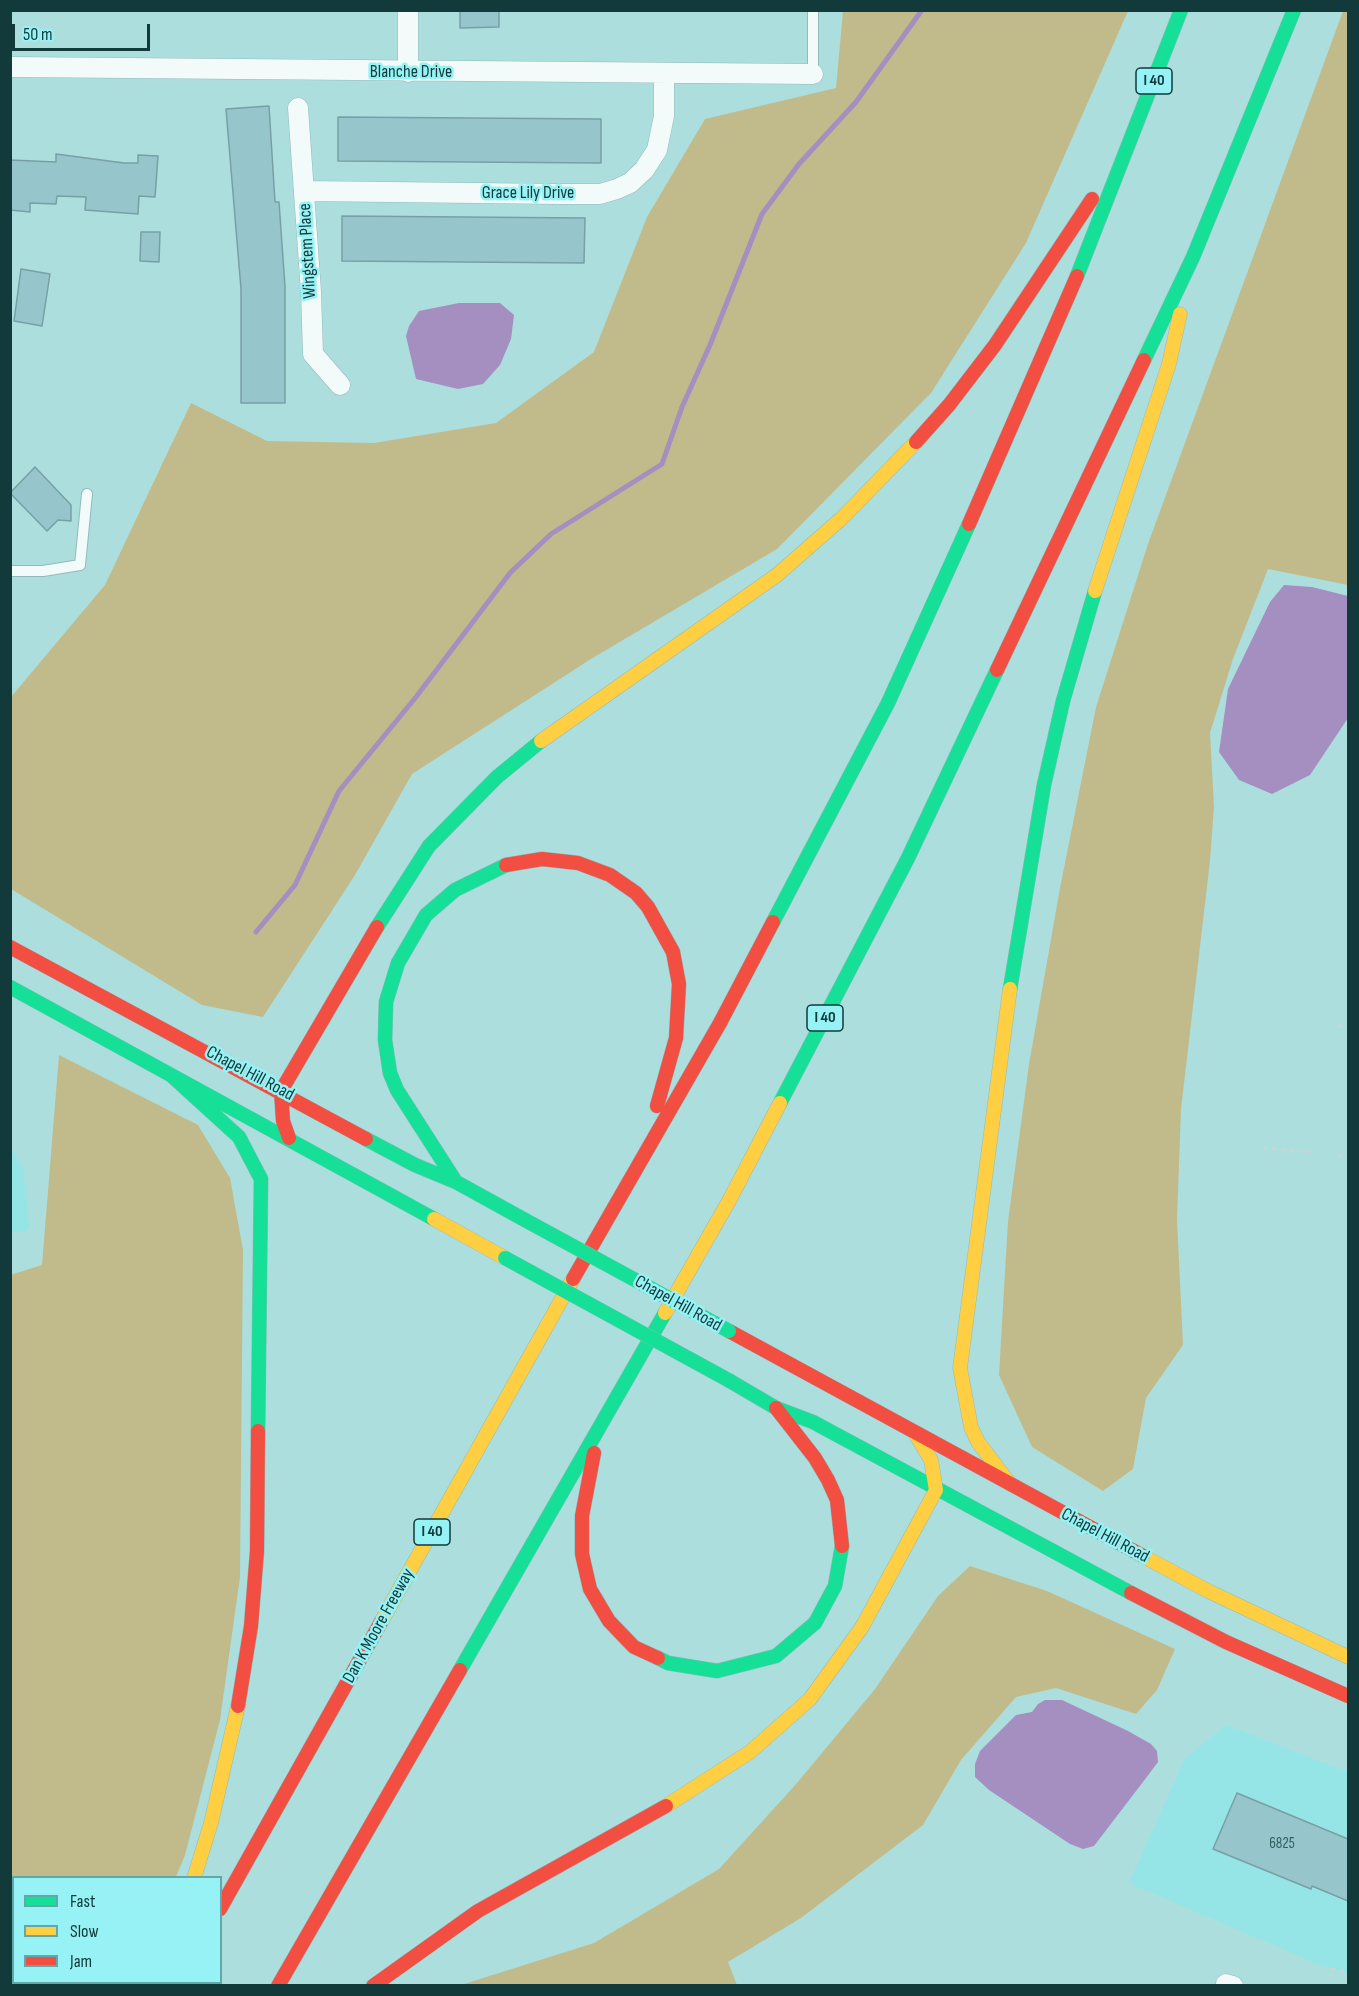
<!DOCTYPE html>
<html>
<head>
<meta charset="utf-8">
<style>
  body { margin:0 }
  #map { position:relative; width:1359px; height:1996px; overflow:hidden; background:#acdede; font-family:"Sofia Sans Condensed",sans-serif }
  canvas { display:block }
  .frame { position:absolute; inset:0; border:12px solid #123a3b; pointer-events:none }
  .legend { position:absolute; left:12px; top:1876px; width:210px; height:108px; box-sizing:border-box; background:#96f2f4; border:2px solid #61a8aa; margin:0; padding:8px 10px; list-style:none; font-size:18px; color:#123a3b }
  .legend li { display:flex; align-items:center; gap:12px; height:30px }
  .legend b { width:30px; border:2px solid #61a8aa }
  .scale { position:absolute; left:12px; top:24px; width:138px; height:27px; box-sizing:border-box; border:3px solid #123a3b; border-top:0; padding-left:8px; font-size:18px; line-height:21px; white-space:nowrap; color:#123a3b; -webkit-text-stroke:4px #96f2f4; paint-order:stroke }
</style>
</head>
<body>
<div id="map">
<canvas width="1359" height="1996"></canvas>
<div class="frame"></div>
<ul class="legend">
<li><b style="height:8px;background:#16e098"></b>Fast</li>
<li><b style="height:8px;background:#ffcf43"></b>Slow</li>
<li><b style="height:8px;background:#f24e42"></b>Jam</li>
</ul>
<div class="scale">50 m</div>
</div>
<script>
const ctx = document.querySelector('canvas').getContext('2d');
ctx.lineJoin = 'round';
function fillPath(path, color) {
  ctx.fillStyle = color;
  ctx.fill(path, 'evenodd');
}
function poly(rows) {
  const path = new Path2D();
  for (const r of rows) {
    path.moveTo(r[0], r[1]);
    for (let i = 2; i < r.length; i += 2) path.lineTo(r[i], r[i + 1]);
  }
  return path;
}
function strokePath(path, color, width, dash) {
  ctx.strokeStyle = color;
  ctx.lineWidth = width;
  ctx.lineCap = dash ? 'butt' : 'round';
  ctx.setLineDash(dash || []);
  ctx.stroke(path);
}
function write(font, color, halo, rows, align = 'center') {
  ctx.font = font + ' "Sofia Sans Condensed",sans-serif';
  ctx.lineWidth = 5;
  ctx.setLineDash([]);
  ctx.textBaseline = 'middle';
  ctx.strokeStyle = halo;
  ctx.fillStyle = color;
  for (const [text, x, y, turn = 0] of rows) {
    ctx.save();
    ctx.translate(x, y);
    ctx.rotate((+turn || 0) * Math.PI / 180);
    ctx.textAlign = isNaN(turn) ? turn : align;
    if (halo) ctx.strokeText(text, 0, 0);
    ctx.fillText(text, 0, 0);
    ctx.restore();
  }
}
const built = poly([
  [10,1147,23,1167,29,1226,25,1232,11,1232],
  [1226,1725,1348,1772,1348,1973,1325,1967,1129,1883,1185,1759]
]);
const forest = poly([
  [843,11,1128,11,1026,243,931,393,777,549,591,659,412,774,355,875,263,1017,202,1005,11,889,11,697,105,585,191,403,267,441,374,443,496,423,594,352,647,217,705,119,836,88],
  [1343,11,1348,11,1348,585,1268,569,1233,659,1210,733,1214,807,1210,861,1181,1109,1177,1220,1183,1345,1146,1398,1133,1469,1103,1491,1032,1447,999,1375,1008,1221,1029,1064,1060,888,1096,707,1148,544],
  [59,1055,198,1125,230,1178,243,1250,240,1577,220,1720,185,1855,176,1877,14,1878,14,1982,134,1983,133,1985,11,1985,10,1275,42,1265],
  [970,1566,1047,1591,1175,1649,1157,1690,1136,1714,1056,1688,1016,1697,961,1760,923,1825,801,1918,728,1962,737,1985,461,1985,594,1943,719,1869,797,1783,875,1689,938,1596]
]);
const water = poly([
  [459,303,500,303,514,315,511,339,500,365,483,384,458,389,416,379,406,336,409,326,419,311],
  [1284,585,1312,587,1348,596,1348,718,1310,775,1272,794,1239,780,1219,752,1228,689,1270,602],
  [1045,1700,1062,1700,1128,1731,1151,1744,1157,1751,1158,1762,1146,1778,1094,1846,1083,1849,1070,1844,989,1790,975,1777,975,1764,980,1751,1016,1715,1032,1712,1038,1704]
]);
const stream = poly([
  [256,932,295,885,339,791,416,697,510,573,551,534,662,464,682,407,710,345,762,214,799,164,856,102,922,10]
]);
const building = poly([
  [460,10,499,10,499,27,460,28,460,10],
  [269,106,275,202,279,202,285,287,285,403,241,403,241,289,226,109,269,106],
  [338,117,601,119,601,163,338,161,338,117],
  [56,154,124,163,138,163,138,155,158,156,155,197,139,196,138,214,85,210,86,197,57,196,56,204,30,203,30,212,10,210,10,160,56,162,56,154],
  [342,216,585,218,584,263,342,261,342,216],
  [141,232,160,232,159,262,140,261,141,232],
  [21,269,50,274,42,326,14,321,21,269],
  [35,467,71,505,71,521,58,520,47,531,10,493,35,467],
  [1237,1793,1348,1839,1348,1901,1312,1886,1311,1889,1213,1849,1237,1793]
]);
const path = poly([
  [1338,1026,1348,1027],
  [1263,1148,1314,1152],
  [1338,1156,1348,1157],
  [1330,1978,1331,1969,1348,1972]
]);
const lane = poly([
  [813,74,813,10],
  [10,571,43,571,80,565,87,494]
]);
const street = poly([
  [10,67,813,74],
  [408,72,408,10],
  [298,108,311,292,313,354,340,385],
  [305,191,559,194,600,194,617,189,630,183,644,170,657,150,664,116,664,74],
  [1226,1984,1233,1986]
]);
const fast = poly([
  [1077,276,1181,10],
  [1144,360,1193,257,1294,10],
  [773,922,888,703,969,524],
  [377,927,429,846,497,777,541,741],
  [10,987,434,1219],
  [1010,989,1044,785,1063,701,1095,591],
  [172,1076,239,1137,261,1179,258,1431],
  [780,1103,908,858,997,670],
  [366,1139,415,1165,456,1182,525,1220],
  [456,1182,397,1090,390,1073,385,1040,386,1002,398,963,426,915,455,890,506,865],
  [730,1381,776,1408,813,1422,1131,1593],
  [658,1658,668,1663,717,1671,776,1656,815,1623,835,1586,842,1546],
  [460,1670,665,1313]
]);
const slow = poly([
  [1095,591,1169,364,1180,314],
  [541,741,777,575,842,518,916,442],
  [434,1219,505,1258],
  [665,1313,730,1199,780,1103],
  [1010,1484,978,1442,971,1427,960,1368,1010,989],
  [1143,1556,1208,1591,1348,1657],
  [381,1622,573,1279],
  [666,1806,750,1752,810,1699,862,1627,936,1490,931,1460,916,1435],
  [194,1878,211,1823,238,1706],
  [175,1986,177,1982]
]);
const jam = poly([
  [916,442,949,405,995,345,1092,199],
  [969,524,1077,276],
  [997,670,1144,360],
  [506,865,542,859,578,863,610,875,636,893,648,907,673,952,679,984,676,1038,657,1106],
  [10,947,366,1139],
  [289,1138,283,1121,281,1091,377,927],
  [573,1279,720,1023,773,922],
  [729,1331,1143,1556],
  [776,1408,815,1458,828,1480,837,1500,842,1546],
  [594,1453,582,1516,582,1554,590,1589,609,1621,634,1647,658,1658],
  [1131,1593,1226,1642,1348,1696],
  [238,1706,251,1626,257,1551,258,1431],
  [220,1909,381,1622],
  [278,1986,460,1670],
  [373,1986,478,1911,666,1806]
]);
const fastBridge = poly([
  [525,1220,729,1331],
  [505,1258,730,1381]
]);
const numberNames = [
  ["6825",1282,1844]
];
const shields = [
  [1154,81,36],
  [825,1018,36],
  [432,1532,36]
];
const shieldNames = [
  ["I 40",1154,81],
  ["I 40",825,1018],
  ["I 40",432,1532]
];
const streetNames = [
  ["Blanche Drive",411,72],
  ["Grace Lily Drive",528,193],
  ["Wingstem Place",308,251,-93],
  ["Chapel Hill Road",250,1074,28],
  ["Chapel Hill Road",678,1304,29],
  ["Chapel Hill Road",1105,1536,28],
  ["Dan K Moore Freeway",379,1626,-61]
];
fillPath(built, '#95e5e7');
fillPath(forest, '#c1bb8b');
fillPath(water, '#a58ec0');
strokePath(stream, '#a58ec0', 5);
fillPath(building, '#96c5cc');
strokePath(building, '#78a0a4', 1.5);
strokePath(lane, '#92baba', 12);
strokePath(street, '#92baba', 21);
strokePath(fast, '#92baba', 15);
strokePath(slow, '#92baba', 15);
strokePath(jam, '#92baba', 15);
strokePath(path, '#c5d6d6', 3, [4.5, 4.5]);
strokePath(lane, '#f3fafa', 10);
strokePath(street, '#f3fafa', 20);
strokePath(fast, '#16e098', 14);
strokePath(slow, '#ffcf43', 14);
strokePath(jam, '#f24e42', 14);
strokePath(fastBridge, '#92baba', 15, []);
strokePath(fastBridge, '#16e098', 14);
write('15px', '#335d5f', null, numberNames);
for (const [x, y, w] of shields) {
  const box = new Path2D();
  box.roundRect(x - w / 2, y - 13, w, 26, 4.5);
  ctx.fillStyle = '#96f2f4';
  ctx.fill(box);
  strokePath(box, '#123a3b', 1.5);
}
write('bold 16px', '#123a3b', null, shieldNames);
write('18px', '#123a3b', '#96f2f4', streetNames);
</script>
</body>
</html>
